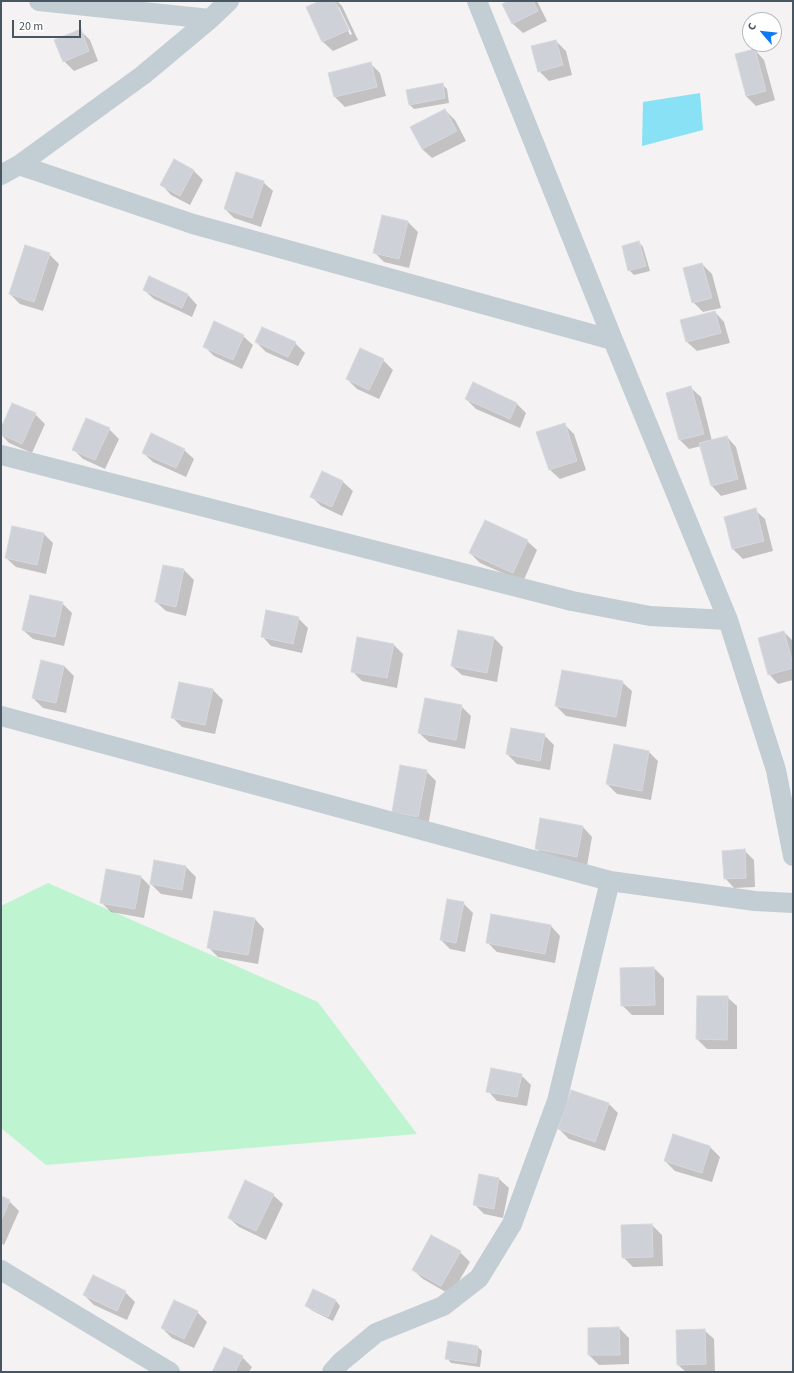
<!DOCTYPE html>
<html>
<head>
<meta charset="utf-8">
<style>
  body { margin:0 }
  #map { position:relative; width:794px; height:1373px; overflow:hidden; background:#f4f2f2; font-family:"Source Sans 3",sans-serif }
  canvas { display:block }
  .frame { position:absolute; inset:0; border:2px solid #485661; pointer-events:none }
  .north { position:absolute; left:742px; top:12px; width:40px; height:40px; box-sizing:border-box; background:#fff; border:1px solid #b6bbc0; border-radius:50%; rotate:298deg; font-size:11px; font-weight:700; line-height:16px; text-align:center; color:#485661 }
  .north::after { content:''; display:block; margin:auto; width:14px; height:18px; background:#0b7af5; clip-path:polygon(50% 0,100% 100%,50% 72%,0 100%) }
  .scale { position:absolute; left:12px; top:20px; width:69px; height:18px; box-sizing:border-box; border:2px solid #485661; border-top:0; padding-left:5px; font-size:12px; line-height:14px; white-space:nowrap; color:#485661; -webkit-text-stroke:3px #fff; paint-order:stroke }
</style>
</head>
<body>
<div id="map">
<canvas width="794" height="1373"></canvas>
<div class="frame"></div>
<div class="north">С</div>
<div class="scale">20 m</div>
</div>
<script>
const ctx = document.querySelector('canvas').getContext('2d');
ctx.lineJoin = 'round';
function fillPath(path, color) {
  ctx.fillStyle = color;
  ctx.fill(path, 'evenodd');
}
function poly(rows) {
  const path = new Path2D();
  for (const r of rows) {
    path.moveTo(r[0], r[1]);
    for (let i = 2; i < r.length; i += 2) path.lineTo(r[i], r[i + 1]);
  }
  return path;
}
function strokePath(path, color, width, dash) {
  ctx.strokeStyle = color;
  ctx.lineWidth = width;
  ctx.lineCap = dash ? 'butt' : 'round';
  ctx.setLineDash(dash || []);
  ctx.stroke(path);
}
const green = poly([
  [48,883,318,1002,417,1134,46,1165,1,1128,1,906]
]);
const water = poly([
  [700,93,703,130,642,146,643,102]
]);
const shadow = poly([
  [322,1,337,1,342,6,358,40,333,51,323,42,308,8],
  [337,7,339,7,352,34,350,35],
  [511,1,537,1,547,21,523,33,513,24,504,5],
  [80,30,90,40,98,61,74,71,64,61],
  [556,41,566,51,572,75,549,81,539,71],
  [755,50,764,60,775,100,756,106,746,96],
  [370,63,380,73,386,96,345,107,335,97,329,74],
  [442,84,447,89,449,103,414,109,410,105],
  [445,110,455,120,466,141,432,158,422,149],
  [175,161,194,171,203,180,190,205,171,195,162,185],
  [263,182,273,191,261,227,234,218,225,209],
  [383,216,408,222,418,232,409,268,384,262,375,253],
  [639,242,643,247,650,271,634,275,629,270],
  [49,254,59,264,43,311,20,304,10,294],
  [702,264,712,274,721,308,703,312,693,302],
  [150,278,188,295,197,305,192,317,154,299,144,290],
  [715,312,724,322,730,343,697,351,687,342],
  [243,336,253,345,242,369,214,356,204,346],
  [256,342,295,343,305,353,298,366,266,352],
  [383,360,393,370,379,399,357,389,347,379],
  [473,384,517,404,526,413,520,428,476,409,466,399],
  [691,388,701,397,712,441,727,437,736,447,747,489,721,496,712,486,701,446,689,449,680,440],
  [35,414,45,424,32,453,9,443,1,434,1,430],
  [564,424,574,434,586,470,560,479,550,470],
  [109,429,119,439,105,469,83,459,73,449],
  [184,450,194,459,186,477,153,462,143,453],
  [322,472,343,482,353,491,342,516,321,506,311,496],
  [755,510,765,519,773,551,743,559,733,549,725,518],
  [44,534,53,543,46,574,16,567,6,558],
  [527,541,537,550,523,582,480,563,470,553],
  [164,566,184,570,194,580,186,616,166,611,156,602],
  [62,603,72,613,64,646,33,639,23,630],
  [298,618,308,628,302,653,271,646,262,636],
  [784,632,793,641,793,680,778,684,769,674],
  [494,638,503,647,497,682,462,675,452,666],
  [393,644,403,654,397,688,362,681,352,671],
  [42,662,64,666,74,676,66,713,43,708,33,698],
  [622,682,632,691,626,727,566,716,556,706],
  [180,683,213,690,223,700,215,734,182,727,172,717],
  [461,706,471,716,465,749,429,742,419,733],
  [544,735,554,745,550,770,517,764,507,754],
  [649,752,658,761,651,800,617,794,607,784],
  [426,771,436,781,428,826,393,811],
  [583,827,592,837,587,866,545,858,536,848],
  [744,850,754,860,755,887,734,888,725,878],
  [155,861,186,867,196,877,192,899,161,894,151,884],
  [141,877,150,886,144,918,111,912,101,902],
  [463,903,473,913,465,952,450,949,441,940],
  [255,919,264,929,258,964,218,957,208,947],
  [551,926,560,936,555,963,497,952,487,942],
  [654,968,664,978,664,1015,632,1015,622,1005],
  [727,997,737,1006,737,1049,707,1049,697,1039],
  [521,1075,531,1085,527,1106,497,1101,488,1091],
  [608,1103,618,1113,605,1151,569,1139,559,1129],
  [673,1136,710,1147,720,1157,712,1182,675,1171,665,1161],
  [480,1175,499,1179,509,1188,503,1218,484,1214,474,1204],
  [273,1195,283,1204,266,1240,239,1227,229,1218],
  [1,1197,9,1201,19,1211,4,1245,1,1243],
  [652,1225,662,1235,663,1266,633,1267,623,1257,622,1226],
  [460,1252,470,1262,451,1295,423,1279,413,1270],
  [314,1291,336,1301,340,1306,333,1321,311,1310,307,1306],
  [125,1292,135,1302,127,1320,94,1305,84,1295],
  [197,1312,207,1322,194,1348,172,1338,162,1328],
  [619,1328,629,1338,629,1364,599,1365,589,1355,589,1329],
  [704,1330,714,1339,715,1372,686,1372,678,1365],
  [478,1347,482,1351,480,1367,451,1363,447,1358],
  [242,1357,252,1367,249,1372,213,1372]
]);
const building = poly([
  [320,1,335,1,349,30,322,42,306,7,320,1],
  [509,1,533,1,538,11,512,24,502,4,509,1],
  [81,29,89,51,63,62,54,40,81,29],
  [556,40,563,65,538,72,531,46,556,40],
  [755,49,766,91,746,96,735,54,755,49],
  [371,62,377,87,334,97,328,73,371,62],
  [443,83,445,98,409,105,406,90,443,83],
  [445,109,457,131,422,149,410,127,445,109],
  [174,159,194,170,180,196,160,185,174,159],
  [236,172,264,181,252,218,224,209,236,172],
  [382,215,408,221,399,259,373,253,382,215],
  [639,241,646,266,628,271,622,246,639,241],
  [25,245,50,253,34,302,9,294,25,245],
  [702,263,712,298,692,303,683,268,702,263],
  [149,276,188,294,182,308,143,290,149,276],
  [715,311,721,333,686,342,680,320,715,311],
  [214,321,244,335,233,360,203,347,214,321],
  [262,327,296,342,288,357,255,342,262,327],
  [360,348,384,359,369,390,346,379,360,348],
  [473,382,517,403,510,419,465,399,473,382],
  [691,386,704,434,679,440,666,393,691,386],
  [12,403,36,413,22,444,1,434,1,428,12,403],
  [86,418,110,428,95,460,72,450,86,418],
  [565,423,577,461,549,470,536,432,565,423],
  [151,433,185,449,176,468,142,453,151,433],
  [727,436,738,479,711,486,699,443,727,436],
  [322,471,343,481,332,507,310,497,322,471],
  [756,508,764,541,732,549,724,517,756,508],
  [485,520,528,540,513,573,469,553,485,520],
  [12,526,44,533,37,565,5,558,12,526],
  [163,565,184,569,176,607,155,602,163,565],
  [30,595,63,602,55,637,22,630,30,595],
  [266,610,299,617,293,644,261,637,266,610],
  [458,630,494,637,487,673,451,666,458,630],
  [784,631,793,664,793,668,768,675,758,638,784,631],
  [357,637,394,644,387,678,351,672,357,637],
  [41,660,64,666,56,703,32,698,41,660],
  [562,670,623,681,616,717,555,706,562,670],
  [179,682,213,689,205,725,171,718,179,682],
  [425,698,462,705,456,740,418,733,425,698],
  [511,728,545,734,540,761,506,754,511,728],
  [614,744,649,751,642,791,606,784,614,744],
  [400,765,427,770,418,817,392,812,400,765],
  [540,818,583,826,577,857,535,849,540,818],
  [745,849,746,878,724,879,722,851,745,849],
  [154,860,186,866,182,890,150,884,154,860],
  [106,869,141,876,135,909,100,903,106,869],
  [447,899,464,902,456,943,440,940,447,899],
  [214,911,255,918,248,955,207,948,214,911],
  [491,914,551,925,545,954,486,943,491,914],
  [654,967,655,1005,621,1006,620,968,654,967],
  [697,996,728,996,727,1040,696,1039,697,996],
  [491,1068,522,1074,517,1097,486,1092,491,1068],
  [571,1090,609,1103,595,1142,558,1129,571,1090],
  [673,1134,710,1146,702,1173,664,1161,673,1134],
  [479,1174,499,1178,494,1209,473,1205,479,1174],
  [245,1180,274,1194,256,1231,228,1218,245,1180],
  [1,1196,10,1200,1,1221,1,1196],
  [652,1224,653,1257,622,1258,621,1225,652,1224],
  [431,1235,461,1251,441,1286,412,1270,431,1235],
  [93,1275,126,1291,117,1311,83,1295,93,1275],
  [313,1289,336,1300,328,1317,305,1306,313,1289],
  [174,1300,198,1311,184,1339,161,1328,174,1300],
  [619,1327,620,1355,588,1355,588,1328,619,1327],
  [705,1329,706,1364,677,1365,676,1330,705,1329],
  [448,1341,478,1346,476,1363,445,1359,448,1341],
  [224,1347,243,1356,235,1372,212,1372,224,1347]
]);
const street = poly([
  [39,1,210,19],
  [477,1,613,340,728,620,776,770,793,856],
  [19,165,193,224,613,340],
  [1,175,19,165,143,75,210,19,229,1],
  [1,455,572,601,650,616,728,620],
  [1,716,610,881,755,901,793,903],
  [1,1270,170,1372],
  [332,1372,341,1362,376,1333,443,1306,479,1278,512,1224,557,1101,610,881]
]);
fillPath(green, '#bff4d1');
fillPath(water, '#88e1f4');
fillPath(shadow, '#0003');
fillPath(building, '#ced1d7');
strokePath(building, '#d6d8de', 1);
strokePath(street, '#c2cdd4', 20);
</script>
</body>
</html>
